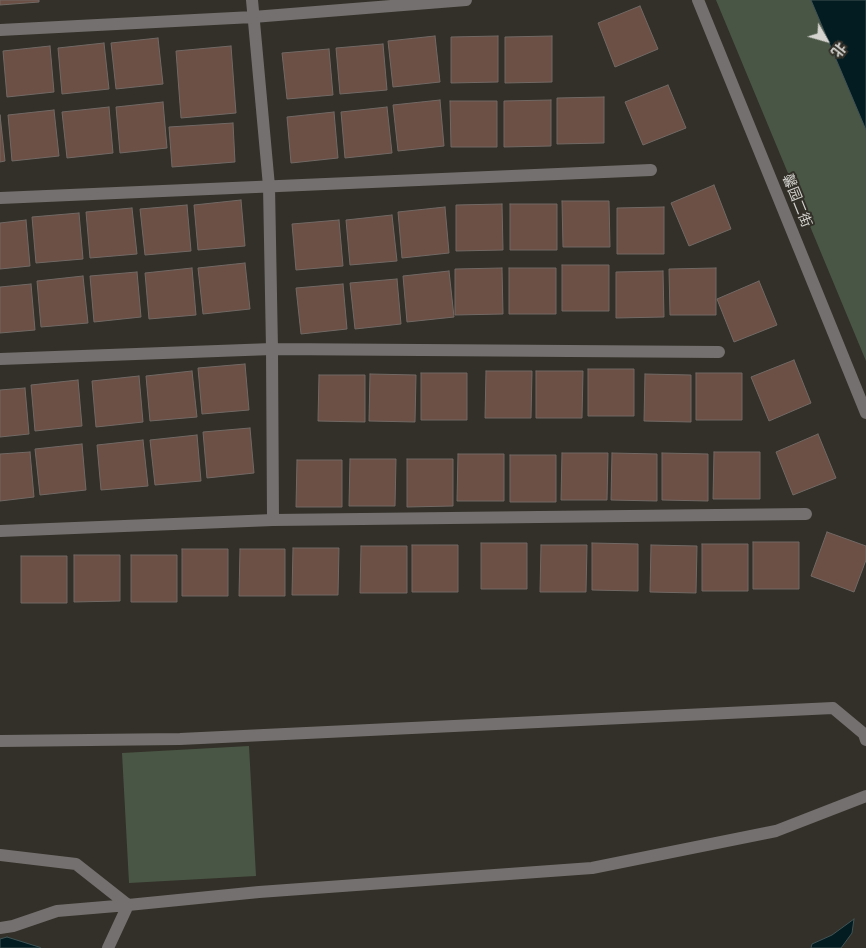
<!DOCTYPE html>
<html>
<head>
<meta charset="utf-8">
<style>
  body { margin:0 }
  #map { position:relative; width:866px; height:948px; overflow:hidden; background:#323028; font-family:"Nunito Sans","Noto Sans SC",sans-serif }
  canvas { display:block }
  .north { position:absolute; left:801px; top:15px; width:50px; height:50px; -webkit-text-stroke:4px #323028; paint-order:stroke; rotate:128deg; font-size:14px; font-weight:700; line-height:20px; text-align:center; color:#d5d3cf }
  .north::after { content:''; display:block; margin:auto; width:18px; height:22px; background:#d5d3cf; clip-path:polygon(50% 0,100% 100%,50% 72%,0 100%) }
</style>
</head>
<body>
<div id="map">
<canvas width="866" height="948"></canvas>
<div class="north">北</div>
</div>
<script>
const ctx = document.querySelector('canvas').getContext('2d');
ctx.lineJoin = 'round';
function fillPath(path, color) {
  ctx.fillStyle = color;
  ctx.fill(path, 'evenodd');
}
function poly(rows) {
  const path = new Path2D();
  for (const r of rows) {
    path.moveTo(r[0], r[1]);
    for (let i = 2; i < r.length; i += 2) path.lineTo(r[i], r[i + 1]);
  }
  return path;
}
function strokePath(path, color, width, dash) {
  ctx.strokeStyle = color;
  ctx.lineWidth = width;
  ctx.lineCap = dash ? 'butt' : 'round';
  ctx.setLineDash(dash || []);
  ctx.stroke(path);
}
function write(font, color, halo, rows, align = 'center') {
  ctx.font = font + ' "Nunito Sans","Noto Sans SC",sans-serif';
  ctx.lineWidth = 4;
  ctx.setLineDash([]);
  ctx.textBaseline = 'middle';
  ctx.strokeStyle = halo;
  ctx.fillStyle = color;
  for (const [text, x, y, turn = 0] of rows) {
    ctx.save();
    ctx.translate(x, y);
    ctx.rotate((+turn || 0) * Math.PI / 180);
    ctx.textAlign = isNaN(turn) ? turn : align;
    if (halo) ctx.strokeText(text, 0, 0);
    ctx.fillText(text, 0, 0);
    ctx.restore();
  }
}
const green = poly([
  [716,0,811,0,866,130,866,361],
  [249,746,256,876,129,883,122,753]
]);
const water = poly([
  [811,0,866,0,866,130,811,0],
  [854,919,852,933,841,948,811,948,812,944,832,935,854,919],
  [7,937,39,947,41,948,0,948,0,939,7,937]
]);
const building = poly([
  [0,0,39,0,39,2,0,5,0,0],
  [640,6,658,49,615,67,598,23,640,6],
  [435,36,440,82,393,87,388,41,435,36],
  [498,36,498,82,451,83,451,37,498,36],
  [552,36,552,82,505,83,505,37,552,36],
  [158,38,163,84,116,89,111,43,158,38],
  [104,43,109,89,62,94,58,48,104,43],
  [383,44,387,90,340,94,336,48,383,44],
  [50,46,54,92,7,97,3,51,50,46],
  [231,46,236,113,181,118,176,51,231,46],
  [329,49,333,95,287,99,282,53,329,49],
  [668,85,686,128,643,145,625,102,668,85],
  [604,97,604,143,557,144,557,98,604,97],
  [440,100,444,146,398,151,393,105,440,100],
  [551,100,551,146,504,147,504,101,551,100],
  [450,101,497,101,497,147,451,147,450,101],
  [163,102,167,148,120,153,116,107,163,102],
  [109,107,113,153,67,158,62,112,109,107],
  [387,107,392,153,345,158,341,112,387,107],
  [54,110,59,156,12,161,8,115,54,110],
  [334,112,338,158,291,163,287,117,334,112],
  [0,115,5,161,0,162,0,115],
  [233,123,235,162,172,167,169,127,233,123],
  [714,185,731,229,689,246,671,203,714,185],
  [241,200,245,246,198,250,194,205,241,200],
  [562,201,609,201,610,247,563,247,562,201],
  [502,204,503,250,456,251,456,205,502,204],
  [510,204,557,204,557,250,510,250,510,204],
  [187,205,191,251,145,255,140,209,187,205],
  [445,207,449,253,402,258,398,212,445,207],
  [664,207,664,254,617,254,617,208,664,207],
  [132,208,137,254,90,258,86,212,132,208],
  [79,213,83,259,36,263,32,217,79,213],
  [392,215,397,261,350,265,346,220,392,215],
  [26,220,30,266,0,269,0,223,26,220],
  [339,220,343,266,296,270,292,224,339,220],
  [245,263,250,309,203,314,198,268,245,263],
  [562,265,609,265,609,311,562,311,562,265],
  [192,268,196,315,149,319,145,273,192,268],
  [502,268,503,314,455,315,455,269,502,268],
  [509,268,556,268,556,314,509,314,509,268],
  [716,268,716,315,670,315,669,269,716,268],
  [449,271,454,317,407,322,403,276,449,271],
  [663,271,664,317,616,318,616,272,663,271],
  [137,272,141,317,94,322,90,276,137,272],
  [83,276,88,323,41,327,37,281,83,276],
  [397,279,401,324,355,329,350,283,397,279],
  [759,281,777,325,734,342,717,299,759,281],
  [31,284,35,330,0,333,0,287,31,284],
  [343,284,347,329,301,334,296,288,343,284],
  [794,360,811,403,769,421,751,377,794,360],
  [245,364,249,410,202,414,198,368,245,364],
  [588,369,634,369,634,416,588,416,588,369],
  [192,371,197,417,150,421,146,376,192,371],
  [486,371,532,371,531,418,485,418,486,371],
  [536,371,583,371,582,418,536,418,536,371],
  [421,373,467,373,467,420,421,420,421,373],
  [696,373,742,373,742,420,696,420,696,373],
  [370,374,416,375,415,422,369,421,370,374],
  [645,374,691,375,691,422,644,421,645,374],
  [319,375,365,375,365,422,318,421,319,375],
  [139,376,143,422,96,427,92,381,139,376],
  [78,380,82,426,35,431,31,385,78,380],
  [25,388,29,434,0,437,0,390,25,388],
  [250,428,254,473,207,478,203,432,250,428],
  [818,434,836,478,793,495,776,452,818,434],
  [197,435,201,481,155,485,150,440,197,435],
  [143,440,148,486,101,490,97,445,143,440],
  [82,444,86,490,40,495,35,449,82,444],
  [30,452,34,497,0,501,0,454,30,452],
  [714,452,760,452,760,499,713,499,714,452],
  [562,453,608,453,607,500,561,500,562,453],
  [612,453,657,454,657,501,611,500,612,453],
  [662,453,708,454,708,501,662,500,662,453],
  [458,454,504,454,504,501,457,501,458,454],
  [510,455,556,455,556,502,510,502,510,455],
  [350,459,396,459,395,506,349,506,350,459],
  [407,459,453,459,453,506,407,507,407,459],
  [297,460,342,460,342,507,296,507,297,460],
  [827,532,866,546,866,560,854,592,811,576,827,532],
  [753,542,799,542,799,589,753,589,753,542],
  [481,543,527,543,527,589,481,589,481,543],
  [592,543,638,544,638,591,592,590,592,543],
  [702,544,748,544,748,591,702,591,702,544],
  [412,545,458,545,458,592,412,592,412,545],
  [541,545,587,545,586,592,540,592,541,545],
  [651,545,697,546,696,593,650,592,651,545],
  [361,546,407,546,407,593,360,593,361,546],
  [293,548,339,548,338,595,292,595,293,548],
  [182,549,228,549,228,596,182,596,182,549],
  [240,549,285,549,285,596,239,596,240,549],
  [74,555,120,555,120,601,74,602,74,555],
  [131,555,177,555,177,602,131,602,131,555],
  [21,556,67,556,67,603,21,603,21,556]
]);
const minor = poly([
  [252,0,269,186,272,349,273,520],
  [698,0,866,413],
  [0,30,253,17,466,0],
  [0,198,651,170],
  [0,359,272,349,719,352],
  [0,531,273,520,806,514],
  [0,741,180,739,833,708,864,734,866,740],
  [0,855,76,864,128,905,259,892,592,868,776,831,866,796],
  [0,928,13,926,57,911,128,905,108,948]
]);
const streetNames = [
  ["馨园二街",796,201,68]
];
fillPath(green, '#495645');
fillPath(water, '#021c21');
strokePath(water, '#415355', 1);
fillPath(building, '#6c4f45');
strokePath(building, '#726965', 1);
strokePath(minor, '#74706f', 12);
write('14px', '#d5d3cf', '#323028', streetNames);
</script>
</body>
</html>
